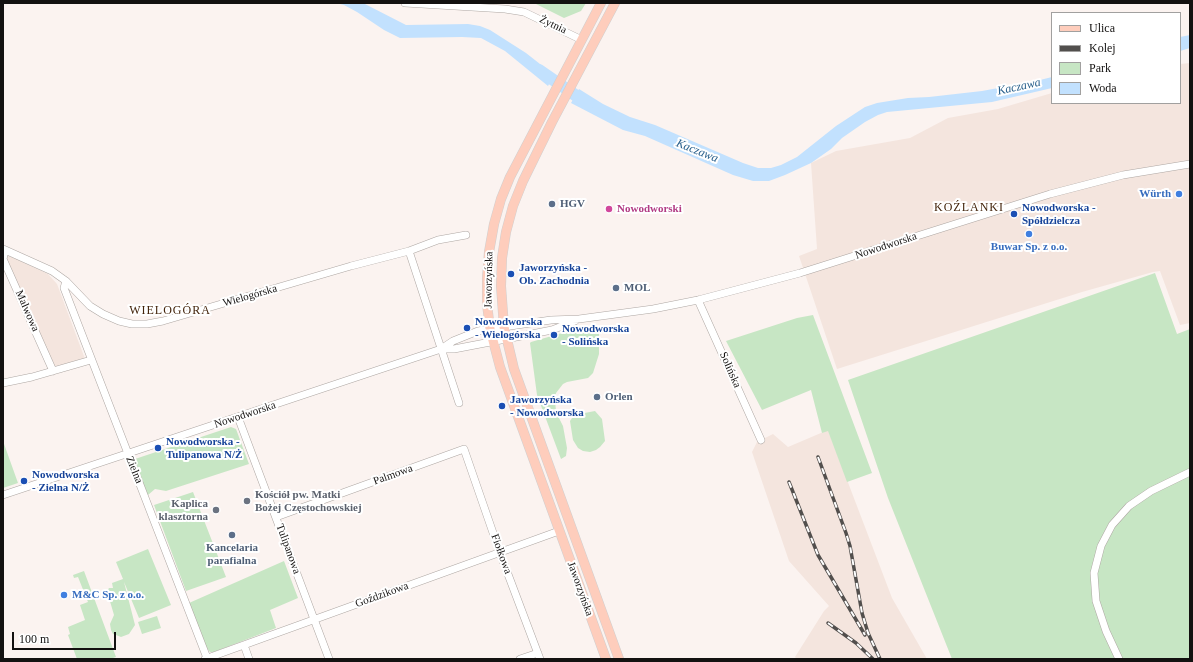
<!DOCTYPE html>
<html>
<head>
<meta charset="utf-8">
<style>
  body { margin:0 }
  #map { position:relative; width:1193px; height:662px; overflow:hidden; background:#fbf3f0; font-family:"Times New Roman",serif }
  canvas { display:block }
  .frame { position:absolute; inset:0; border:4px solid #131110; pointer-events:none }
  .legend { position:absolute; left:1051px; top:12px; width:130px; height:92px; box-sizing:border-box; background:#fff; border:1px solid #a1a09f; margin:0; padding:5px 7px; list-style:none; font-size:12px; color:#131110 }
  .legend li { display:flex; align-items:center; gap:8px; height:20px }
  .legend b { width:20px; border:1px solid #a1a09f }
  .scale { position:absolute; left:12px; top:632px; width:104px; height:18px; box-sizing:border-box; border:2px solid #131110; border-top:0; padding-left:5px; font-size:12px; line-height:14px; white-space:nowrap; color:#131110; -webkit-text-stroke:3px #fff; paint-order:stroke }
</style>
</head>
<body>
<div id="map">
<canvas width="1193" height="662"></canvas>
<div class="frame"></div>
<ul class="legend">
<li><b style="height:5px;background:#fecdbc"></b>Ulica</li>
<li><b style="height:5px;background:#524f4d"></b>Kolej</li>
<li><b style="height:11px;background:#c7e6c4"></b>Park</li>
<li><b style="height:11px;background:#c2e1fe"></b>Woda</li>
</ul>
<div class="scale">100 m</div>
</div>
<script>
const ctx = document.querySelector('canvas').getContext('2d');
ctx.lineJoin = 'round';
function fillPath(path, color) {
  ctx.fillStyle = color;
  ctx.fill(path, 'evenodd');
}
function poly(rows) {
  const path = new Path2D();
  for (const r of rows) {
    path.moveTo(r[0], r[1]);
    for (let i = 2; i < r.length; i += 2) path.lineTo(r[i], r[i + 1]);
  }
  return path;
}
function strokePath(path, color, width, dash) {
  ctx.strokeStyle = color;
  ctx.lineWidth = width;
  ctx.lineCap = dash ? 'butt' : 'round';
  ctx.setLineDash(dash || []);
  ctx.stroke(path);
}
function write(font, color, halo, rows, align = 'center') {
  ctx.font = font + ' "Times New Roman",serif';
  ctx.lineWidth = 4;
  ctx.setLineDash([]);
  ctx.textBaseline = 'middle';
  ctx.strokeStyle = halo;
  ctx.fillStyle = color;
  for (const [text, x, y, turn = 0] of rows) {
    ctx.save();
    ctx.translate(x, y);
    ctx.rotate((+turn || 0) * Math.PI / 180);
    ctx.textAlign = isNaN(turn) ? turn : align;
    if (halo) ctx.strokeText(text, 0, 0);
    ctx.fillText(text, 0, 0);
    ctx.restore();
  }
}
const built = poly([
  [1190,63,1190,323,1180,325,1160,271,1153,272,1082,292,837,369,799,256,817,249,811,163,836,151,910,138,948,118,998,109,1052,93,1052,103,1180,103,1180,64],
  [8,255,48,274,57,284,85,359,55,367,7,260],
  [828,430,892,598,927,659,797,659,795,657,824,611,829,606,789,561,752,452,757,442,773,434,788,447]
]);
const green = poly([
  [534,3,586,3,581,11,564,18],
  [1155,273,1177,334,1190,329,1190,659,952,659,888,498,848,380],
  [813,315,872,473,847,482,828,431,822,433,811,390,762,410,726,341,797,318],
  [596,327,599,334,599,354,593,373,588,378,567,382,563,384,556,393,555,399,556,412,563,426,567,448,566,456,561,459,537,395,530,343,531,342,569,331],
  [595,411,602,419,605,441,600,447,596,450,590,452,583,451,578,448,573,440,570,421,574,415],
  [231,427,236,429,249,464,166,491,155,489,148,495,136,468,135,459],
  [3,441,18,483,3,488],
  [193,492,226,577,186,591,154,505],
  [148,549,171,605,139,618,124,582,135,625,129,634,121,637,116,635,113,634,111,630,110,624,114,615,107,591,109,588,113,588,112,583,123,579,116,562],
  [284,561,298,598,270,610,276,628,214,652,210,652,206,647,189,603],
  [84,571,116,657,110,659,77,659,68,635,70,634,68,627,85,620,80,605,88,602,78,577,74,578,73,575],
  [157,616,161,628,142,634,138,622]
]);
const water = poly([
  [336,3,363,3,406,25,468,24,480,26,490,30,526,53,554,75,548,86,505,51,481,38,462,37,400,38,384,30,357,12,344,5],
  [1190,35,1190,48,1180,51,1180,37],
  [1052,77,1052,88,992,102,887,112,878,115,865,122,842,138,831,149,811,163,785,175,769,181,753,181,733,175,645,136,623,130,571,103,579,89,603,104,630,117,655,125,743,163,758,168,771,168,781,165,797,157,836,126,865,107,877,103,908,98,929,97,982,91,1036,81]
]);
const river = poly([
  [539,70,588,104]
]);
const minor = poly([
  [405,3,505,9,524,12,582,40],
  [3,249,52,271,66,281,90,306,103,314,119,321,132,324,147,324,163,321,351,266,409,251,438,240,466,235],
  [5,251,3,259,53,371],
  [409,251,459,403],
  [66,281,64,288,207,658],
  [698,300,761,440],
  [441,349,453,341,478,331,490,329,551,320,579,319,653,309,698,300,800,273,1050,194,1123,175,1190,164],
  [3,383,32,377,91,360],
  [238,417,329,659],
  [3,495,441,349,454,349,506,339,552,330,575,321],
  [276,517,464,449,500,553,540,659],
  [244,645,249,659],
  [205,659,559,531],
  [520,659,538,653],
  [1119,659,1106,631,1096,601,1094,573,1101,546,1112,525,1129,506,1151,491,1190,472]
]);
const major = poly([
  [601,3,510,177,501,199,494,224,489,252,487,278,487,304,490,329,500,367,606,659],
  [615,3,552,122,523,181,513,206,506,232,502,258,501,286,504,327,514,369,619,659]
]);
const rail = poly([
  [818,457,846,533,850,546,862,613,868,633,880,659],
  [789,482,818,555,865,635],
  [828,623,856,643,873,659]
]);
const markers = [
  [1179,194,4,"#3f7fe0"],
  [552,204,4,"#5c6f8a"],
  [609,209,4,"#d1479c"],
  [1014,214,4,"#1a4fb4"],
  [1029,234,4,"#3f7fe0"],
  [511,274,4,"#1a4fb4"],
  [616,288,4,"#5c6f8a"],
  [467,328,4,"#1a4fb4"],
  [554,335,4,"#1a4fb4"],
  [597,397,4,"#5c6f8a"],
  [502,406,4,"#1a4fb4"],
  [158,448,4,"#1a4fb4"],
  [24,481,4,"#1a4fb4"],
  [247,501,4,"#6b7280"],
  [216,510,4,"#6b7280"],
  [232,535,4,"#5c6f8a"],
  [64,595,4,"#3f7fe0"]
];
const streetNames = [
  ["Żytnia",553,25,25],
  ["Nowodworska",886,246,-18],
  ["Jaworzyńska",489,280,-89],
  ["Wielogórska",250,296,-16],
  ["Malwowa",27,311,66],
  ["Solińska",730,370,66],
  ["Nowodworska",245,415,-18],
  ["Zielna",134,470,68],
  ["Palmowa",393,475,-20],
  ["Tulipanowa",288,549,70],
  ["Fiołkowa",501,554,70],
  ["Jaworzyńska",580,589,70],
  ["Goździkowa",382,595,-20]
];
const shopNames = [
  ["Würth",1171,194],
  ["Buwar Sp. z o.o.",1029,247,"center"],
  ["M&C Sp. z o.o.",72,595,"left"]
];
const serviceNames = [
  ["HGV",560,204],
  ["MOL",624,288],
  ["Orlen",605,397],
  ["Kancelaria",232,548,"center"],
  ["parafialna",232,561,"center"]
];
const transitNames = [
  ["Nowodworska -",1022,208],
  ["Spółdzielcza",1022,221],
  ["Jaworzyńska -",519,268],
  ["Ob. Zachodnia",519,281],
  ["Nowodworska",475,322],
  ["- Wielogórska",475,335],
  ["Nowodworska",562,329],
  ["- Solińska",562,342],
  ["Jaworzyńska",510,400],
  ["- Nowodworska",510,413],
  ["Nowodworska -",166,442],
  ["Tulipanowa N/Ż",166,455],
  ["Nowodworska",32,475],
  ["- Zielna N/Ż",32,488]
];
const hotelNames = [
  ["Nowodworski",617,209]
];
const worshipNames = [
  ["Kościół pw. Matki",255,495],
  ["Bożej Częstochowskiej",255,508],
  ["Kaplica",208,504,"right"],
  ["klasztorna",208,517,"right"]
];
const waterNames = [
  ["Kaczawa",1019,87,-12],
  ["Kaczawa",697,151,22]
];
const neighbourhoodNames = [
  ["KOŹLANKI",969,208],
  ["WIELOGÓRA",170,311]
];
fillPath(built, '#f4e5de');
fillPath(green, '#c7e6c4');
fillPath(water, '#c2e1fe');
strokePath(river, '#c2e1fe', 12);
strokePath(minor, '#aea7a3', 8);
strokePath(major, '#d0cfcf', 10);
strokePath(minor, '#fff', 7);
strokePath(major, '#fecdbc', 9);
strokePath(rail, '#524f4d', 3.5);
strokePath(rail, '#fff', 2, [6]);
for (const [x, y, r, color] of markers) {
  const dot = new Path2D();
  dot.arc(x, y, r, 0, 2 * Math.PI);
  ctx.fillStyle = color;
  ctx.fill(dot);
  strokePath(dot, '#fff', 1.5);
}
write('11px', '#131110', '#fff', streetNames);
write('bold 11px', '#366cbe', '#fff', shopNames, 'right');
write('bold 11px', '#4e5e75', '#fff', serviceNames, 'left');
write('bold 11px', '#164399', '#fff', transitNames, 'left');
write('bold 11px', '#b23c85', '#fff', hotelNames, 'left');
write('bold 11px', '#5b616d', '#fff', worshipNames, 'left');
write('italic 12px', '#245c89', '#fff', waterNames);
ctx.letterSpacing = '1px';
write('12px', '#43240b', '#fff', neighbourhoodNames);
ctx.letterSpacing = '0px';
</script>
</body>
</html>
